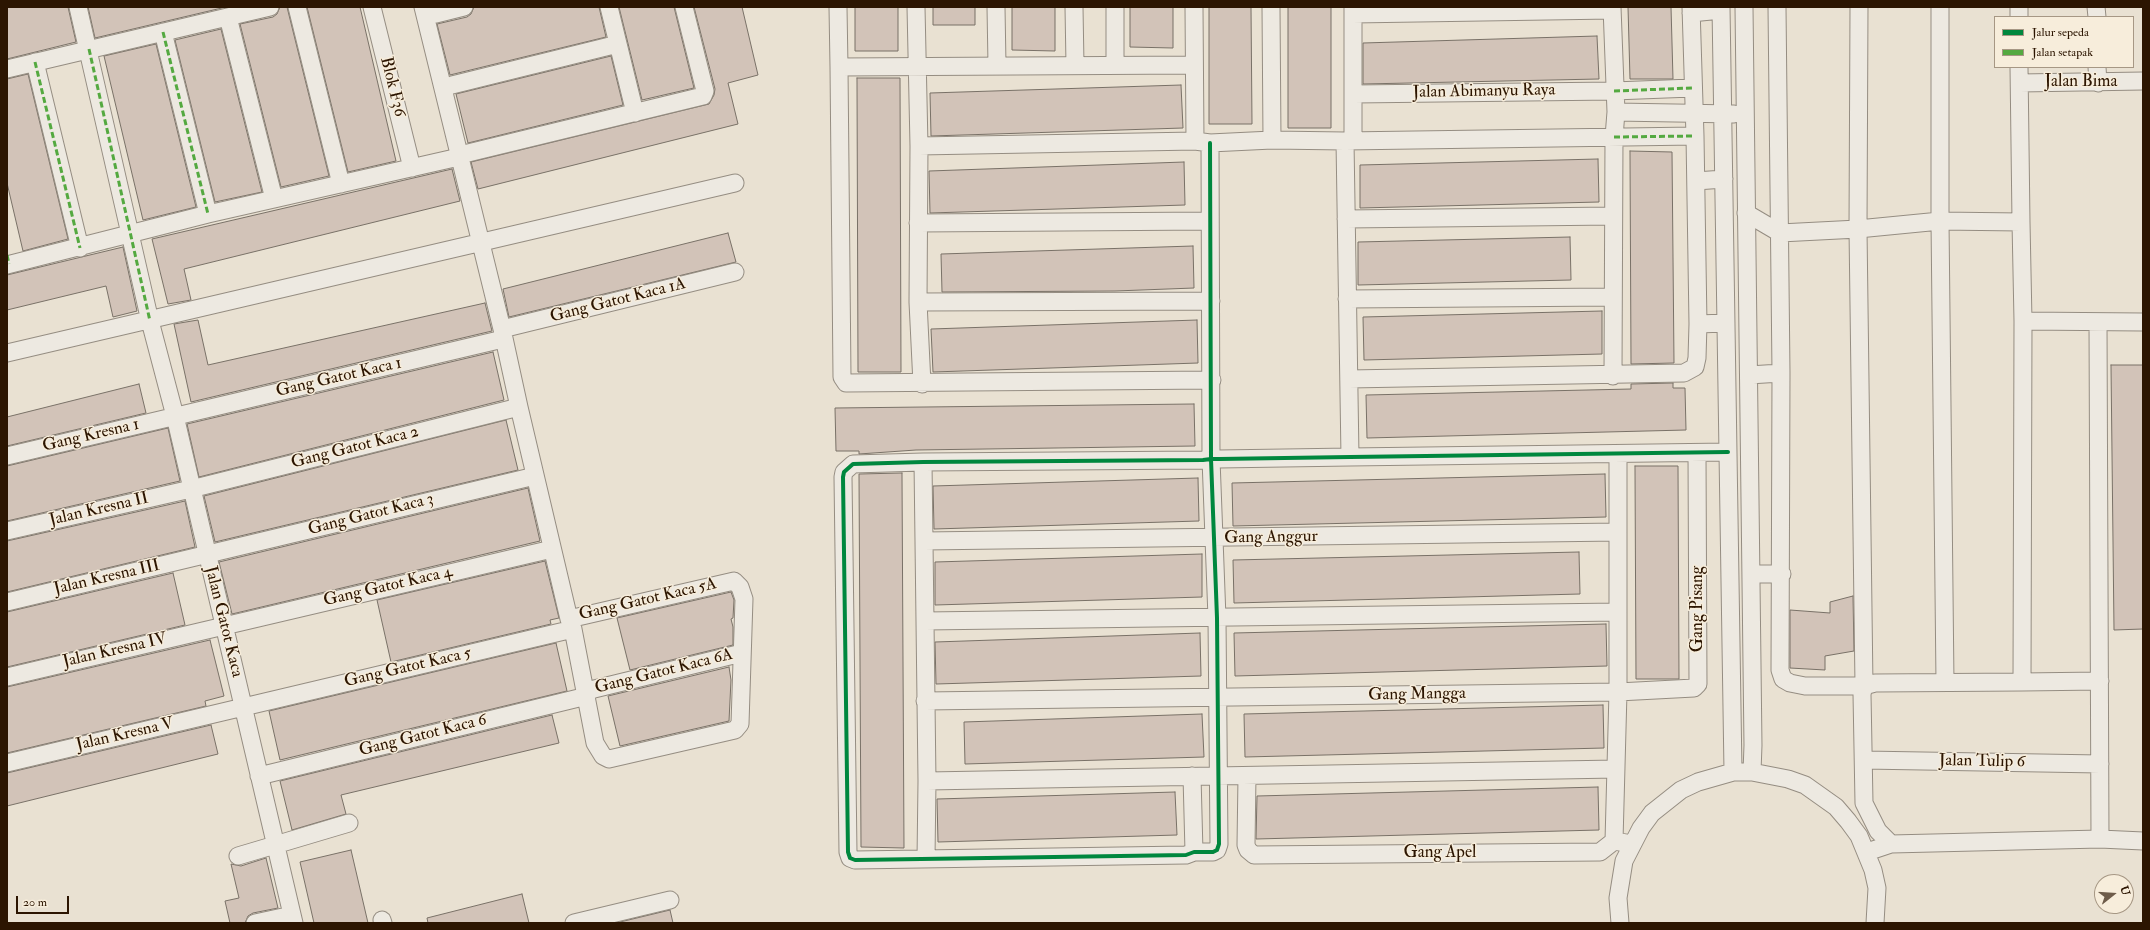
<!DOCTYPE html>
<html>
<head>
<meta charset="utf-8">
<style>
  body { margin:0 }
  #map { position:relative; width:2150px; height:930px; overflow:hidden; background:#e9e1d2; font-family:"IM FELL Double Pica",serif }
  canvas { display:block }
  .frame { position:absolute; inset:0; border:8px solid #2c1501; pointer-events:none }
  .legend { position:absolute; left:1994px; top:16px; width:140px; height:52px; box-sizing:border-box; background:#f7eddb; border:1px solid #a69784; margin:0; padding:5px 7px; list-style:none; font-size:12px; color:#2c1501 }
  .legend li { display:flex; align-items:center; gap:8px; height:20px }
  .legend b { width:20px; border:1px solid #a69784 }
  .north { position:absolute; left:2094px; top:874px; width:40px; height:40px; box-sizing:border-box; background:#f7eddb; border:1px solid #a69784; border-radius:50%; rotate:73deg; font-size:11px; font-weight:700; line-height:16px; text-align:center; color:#2c1501 }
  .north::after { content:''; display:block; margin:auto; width:14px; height:18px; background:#6e5c4a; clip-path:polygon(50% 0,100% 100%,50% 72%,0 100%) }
  .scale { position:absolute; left:16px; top:896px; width:53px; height:18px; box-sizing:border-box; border:2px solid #2c1501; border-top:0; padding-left:5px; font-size:12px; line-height:14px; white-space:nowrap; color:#2c1501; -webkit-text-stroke:3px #f7eddb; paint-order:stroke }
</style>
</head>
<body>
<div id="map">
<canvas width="2150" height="930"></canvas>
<div class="frame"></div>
<ul class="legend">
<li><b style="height:5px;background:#00873e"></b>Jalur sepeda</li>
<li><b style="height:5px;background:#54a940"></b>Jalan setapak</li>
</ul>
<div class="north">U</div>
<div class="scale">20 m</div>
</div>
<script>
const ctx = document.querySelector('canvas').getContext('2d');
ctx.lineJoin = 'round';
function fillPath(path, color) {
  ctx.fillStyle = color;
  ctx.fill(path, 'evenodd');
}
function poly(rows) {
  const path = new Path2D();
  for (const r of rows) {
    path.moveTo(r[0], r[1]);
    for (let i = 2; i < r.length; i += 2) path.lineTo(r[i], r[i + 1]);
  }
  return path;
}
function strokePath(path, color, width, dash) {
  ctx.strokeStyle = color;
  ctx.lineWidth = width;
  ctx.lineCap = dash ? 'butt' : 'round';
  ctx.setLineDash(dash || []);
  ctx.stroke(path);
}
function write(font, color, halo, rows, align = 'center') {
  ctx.font = font + ' "IM FELL Double Pica",serif';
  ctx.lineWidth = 3;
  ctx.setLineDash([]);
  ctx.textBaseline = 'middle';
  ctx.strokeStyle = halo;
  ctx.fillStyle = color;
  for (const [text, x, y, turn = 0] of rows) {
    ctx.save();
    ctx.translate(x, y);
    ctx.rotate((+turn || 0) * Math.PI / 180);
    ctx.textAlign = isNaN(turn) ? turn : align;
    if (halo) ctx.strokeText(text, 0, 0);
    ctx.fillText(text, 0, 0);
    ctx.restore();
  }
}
const building = poly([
  [7,7,68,7,76,42,7,59,7,7],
  [88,7,226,7,95,38,88,7],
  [280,7,287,7,329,176,281,187,240,24,273,17,277,14,280,7],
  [307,7,360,7,396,161,348,172,307,7],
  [474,7,599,7,606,37,450,75,437,24,467,17,471,14,474,7],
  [619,7,674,7,694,88,642,100,619,7],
  [694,7,742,7,758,75,728,83,738,124,478,189,471,162,709,104,714,95,715,89,694,7],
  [855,7,898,7,898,51,855,51,855,7],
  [933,7,975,7,975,25,933,25,933,7],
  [1012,7,1055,7,1055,51,1012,50,1012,7],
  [1130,7,1173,7,1173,48,1130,47,1130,7],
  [1209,7,1251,7,1252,124,1209,124,1209,7],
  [1288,7,1331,7,1331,128,1288,128,1288,7],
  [1628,7,1671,7,1673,79,1630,79,1628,7],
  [221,29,262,192,215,202,175,40,221,29],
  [1597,36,1599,79,1363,84,1363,43,1597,36],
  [156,44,196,207,143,220,104,56,156,44],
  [611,56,623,105,468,143,456,94,611,56],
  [28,74,68,239,23,251,7,183,7,79,28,74],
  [857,78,900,78,901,372,858,372,857,78],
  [1181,85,1183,128,931,136,930,93,1181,85],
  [1630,151,1672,152,1674,363,1631,364,1630,151],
  [1598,159,1599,202,1360,208,1360,165,1598,159],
  [1184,162,1185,205,930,213,929,171,1184,162],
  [452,169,460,201,184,269,191,300,168,304,152,239,452,169],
  [728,233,736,262,509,317,503,289,728,233],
  [1570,237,1571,280,1358,285,1358,242,1570,237],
  [1193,246,1194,288,1115,291,942,292,941,254,1193,246],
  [123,247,137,311,113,317,106,286,7,310,7,275,123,247],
  [485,303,492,331,191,402,174,324,198,320,208,365,485,303],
  [1602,311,1602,354,1364,360,1363,317,1602,311],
  [1197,320,1198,363,933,372,931,329,1197,320],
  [493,352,504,400,199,477,187,424,493,352],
  [2111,365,2143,365,2143,629,2114,630,2111,365],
  [1673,383,1673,388,1685,388,1686,430,1367,438,1366,395,1631,389,1631,384,1673,383],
  [139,384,146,413,7,446,7,417,139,384],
  [1194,404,1195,446,916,450,859,454,859,451,836,451,835,408,1194,404],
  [506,420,518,470,215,542,204,496,506,420],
  [168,428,180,481,7,521,7,466,168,428],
  [1635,466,1678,466,1679,679,1636,679,1635,466],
  [902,473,904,848,861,847,859,474,902,473],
  [1605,474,1606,517,1233,526,1232,483,1605,474],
  [1198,478,1199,521,934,529,933,486,1198,478],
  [528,488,540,541,232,614,219,562,528,488],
  [185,501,195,547,7,592,7,541,185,501],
  [1579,552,1580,594,1234,603,1233,560,1579,552],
  [1202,554,1202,597,935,605,935,562,1202,554],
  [545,561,559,618,550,620,551,624,391,662,377,600,545,561],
  [173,573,185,625,7,667,7,612,173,573],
  [731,592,734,600,733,618,731,619,733,627,733,645,630,670,617,618,731,592],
  [1853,596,1854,651,1825,656,1825,670,1790,668,1790,610,1830,613,1830,602,1853,596],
  [1606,624,1607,666,1235,676,1234,633,1606,624],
  [1200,633,1201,676,936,684,935,642,1200,633],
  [210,640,224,696,205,701,206,706,7,753,7,687,210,640],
  [556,643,567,691,280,760,269,711,556,643],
  [729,667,731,680,729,721,620,746,608,696,729,667],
  [1603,705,1604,748,1245,757,1244,714,1603,705],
  [1202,714,1204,757,965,764,964,722,1202,714],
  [552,715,559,743,341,795,346,814,292,830,280,781,552,715],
  [211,725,218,754,7,806,7,773,211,725],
  [1598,787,1599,830,1256,839,1257,796,1598,787],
  [1175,792,1177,835,938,842,937,799,1175,792],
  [351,850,368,923,314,923,300,862,351,850],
  [266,858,278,908,253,913,248,916,245,923,230,923,225,901,239,898,231,864,241,866,266,858],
  [522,894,529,923,428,923,427,918,522,894],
  [670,910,673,923,620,923,620,922,670,910]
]);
const minor = poly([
  [78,7,150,321,175,416,294,923],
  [297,7,341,184],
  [372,7,412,168],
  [423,7,502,329,519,407,569,619,573,629,595,743,603,756,609,759,735,730,740,724,744,599,740,587,734,581,569,619],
  [609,7,635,113],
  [838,7,839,67,1194,65],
  [916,7,919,146],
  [996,7,997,65],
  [1074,7,1075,65],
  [1115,7,1115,64],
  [1194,7,1195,141],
  [1271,7,1272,140],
  [1353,7,1353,140],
  [1612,7,1616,112,1614,137,1613,376],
  [1721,7,1733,772],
  [1744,7,1753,745,1752,772],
  [1777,7,1781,373,1780,670,1783,679,1790,683,1805,686,1864,686,1858,229,1859,7],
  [1940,7,1940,221,1945,682],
  [2019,7,2019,17],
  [2096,7,2097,17],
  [1691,13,1721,10],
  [436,14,464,7],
  [1353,14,1612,10],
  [228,17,274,199],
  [163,32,208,214],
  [35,62,80,248],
  [839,67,842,377,846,383,1212,380],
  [2019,67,2021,222],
  [2097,67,2098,83],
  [7,69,270,7],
  [2020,83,2143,81],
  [452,85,618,44],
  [1354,94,1614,91,1692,88],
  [1616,112,1734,114],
  [1345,141,1350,457],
  [1210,143,1211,459,1217,618,1219,844,1217,850,1213,852,1194,852,1186,855,855,860,850,858,848,852,843,477,844,472,853,464,923,462,1203,460,1211,459,1219,459,1350,457,1728,452],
  [468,153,703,96,705,91,684,7],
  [1696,181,1724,179],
  [1746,213,1780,233,1858,229,1940,221,2021,222,2023,321,2022,682,2100,681],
  [1346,219,1613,216],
  [918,223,1210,221],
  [7,265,208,214,459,157],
  [1347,299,1613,297],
  [918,302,1211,301],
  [2023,321,2143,322],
  [2098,322,2100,839],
  [1698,324,1726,323],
  [502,329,735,272],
  [7,353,735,183],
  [1749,375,1781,373],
  [1349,379,1684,373,1695,367,1697,358,1698,324,1695,136,1691,7],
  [922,384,918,302,919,146,1195,141,1210,143,1272,140,1345,141,1695,136],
  [7,456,503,339],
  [923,462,927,781,926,859],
  [7,531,191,489,519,407],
  [924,541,1618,532],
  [1751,574,1782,574],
  [7,602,535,476],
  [925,621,1618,612],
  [7,677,552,549],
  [586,691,742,653],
  [925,701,1618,692,1694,688,1698,684,1697,453],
  [1864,760,2100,764],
  [7,763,573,629],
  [259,776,587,696],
  [1192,776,1194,852],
  [1247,776,1246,845,1248,850,1254,855,1600,852,1614,841,1632,844],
  [927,781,1616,769],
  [1614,841,1618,692,1618,454],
  [1891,844,1878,831,1864,803,1862,694,1864,686,1875,683,2022,682],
  [1867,852,1891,844,2100,839,2143,841],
  [238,856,349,823],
  [382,920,383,923],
  [255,923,292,915],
  [574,923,670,900],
  [1620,923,1618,898,1624,861,1641,828,1652,813,1681,790,1698,782,1733,772,1752,772,1788,779,1805,785,1836,807,1848,821,1859,836,1873,870,1877,888,1875,923]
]);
const quiet = poly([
  [163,32,208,214],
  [89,49,150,321],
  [35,62,80,248],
  [1614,91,1692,88],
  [1614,137,1695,136],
  [7,255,9,264]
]);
const cycleway = poly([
  [1210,143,1211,459,1217,618,1219,844,1217,850,1213,852,1194,852,1186,855,855,860,850,858,848,852,843,477,844,472,853,464,923,462,1203,460,1211,459,1219,459,1350,457,1728,452]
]);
const streetNames = [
  ["Jalan Bima",2081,82],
  ["Blok F36",392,87,76],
  ["Jalan Abimanyu Raya",1484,92,-1],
  ["Gang Gatot Kaca 1A",618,301,-14],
  ["Gang Gatot Kaca 1",339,378,-13],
  ["Gang Kresna 1",91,436,-13],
  ["Gang Gatot Kaca 2",355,448,-14],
  ["Jalan Kresna II",99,510,-13],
  ["Gang Gatot Kaca 3",371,515,-14],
  ["Gang Anggur",1271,538,-1],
  ["Jalan Kresna III",107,578,-13],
  ["Gang Gatot Kaca 4",388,587,-13],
  ["Gang Gatot Kaca 5A",648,600,-13],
  ["Gang Pisang",1698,609,-90],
  ["Jalan Gatot Kaca",223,622,76],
  ["Jalan Kresna IV",115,651,-13],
  ["Gang Gatot Kaca 5",408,668,-13],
  ["Gang Gatot Kaca 6A",664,672,-14],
  ["Gang Mangga",1417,695,-1],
  ["Jalan Kresna V",125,735,-13],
  ["Gang Gatot Kaca 6",423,736,-14],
  ["Jalan Tulip 6",1982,762,1],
  ["Gang Apel",1440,853]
];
fillPath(building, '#d2c3b8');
strokePath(building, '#797167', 1);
strokePath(minor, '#958d82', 19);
strokePath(minor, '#ede9e1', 17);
strokePath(quiet, '#54a940', 3, [6, 3]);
strokePath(cycleway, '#00873e', 4);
write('17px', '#2c1501', '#f7eddb', streetNames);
</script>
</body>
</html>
